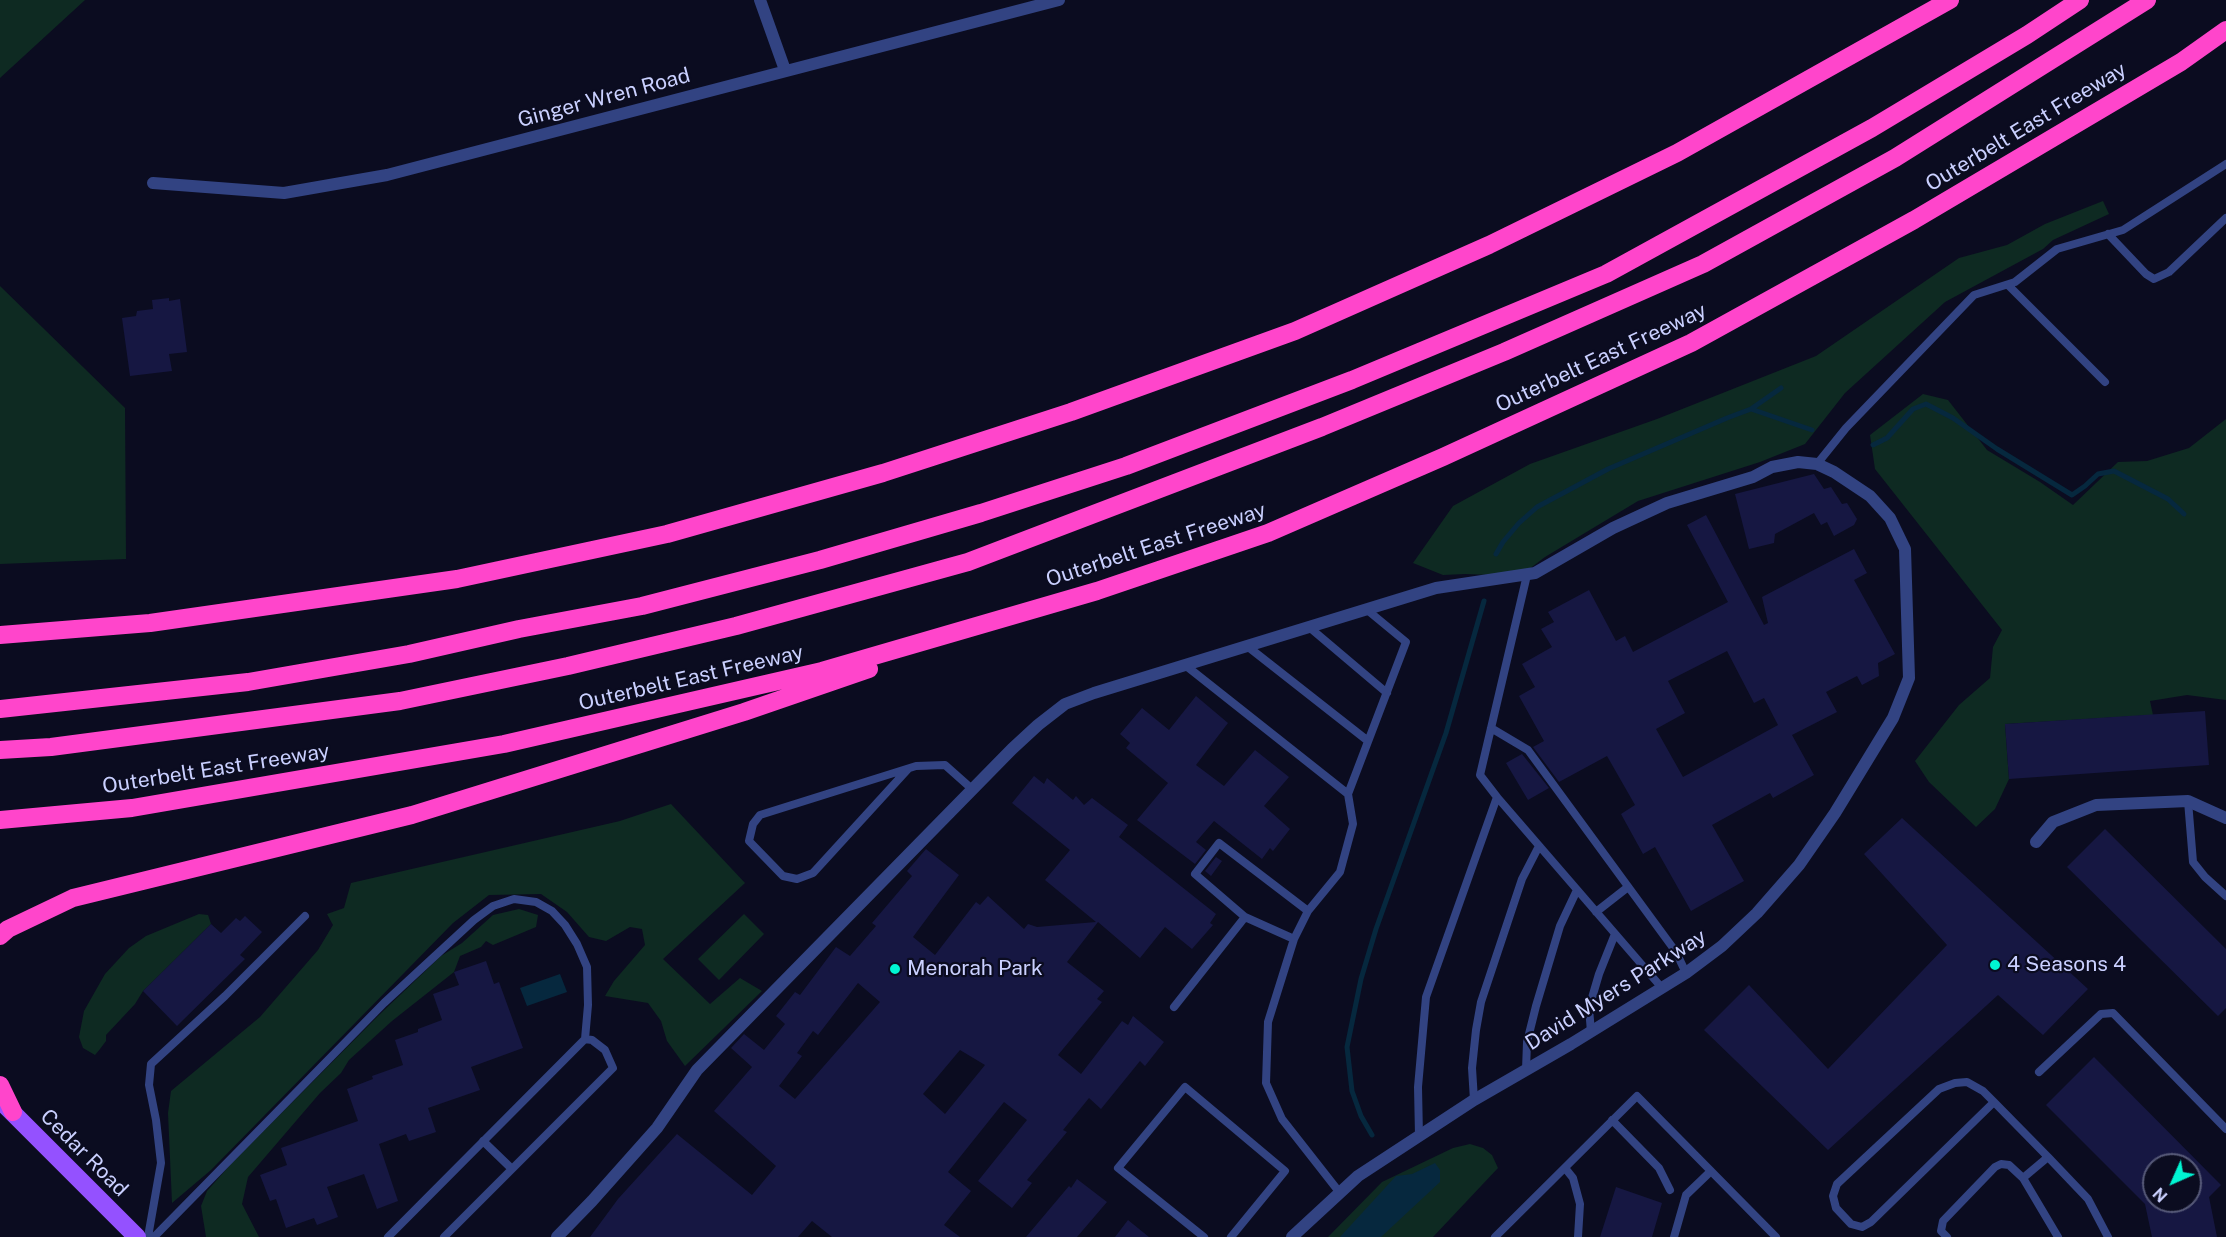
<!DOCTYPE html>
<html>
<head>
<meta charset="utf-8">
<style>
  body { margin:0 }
  #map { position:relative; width:2226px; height:1237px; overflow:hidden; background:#0b0c20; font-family:"Public Sans",sans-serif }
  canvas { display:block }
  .north { position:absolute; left:2142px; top:1153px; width:60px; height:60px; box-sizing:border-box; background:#0b0c20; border:2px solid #575a79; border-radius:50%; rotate:225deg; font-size:16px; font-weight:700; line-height:24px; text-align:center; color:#cad0ff }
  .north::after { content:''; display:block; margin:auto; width:21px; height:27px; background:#00f5d3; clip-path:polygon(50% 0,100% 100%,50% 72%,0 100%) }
</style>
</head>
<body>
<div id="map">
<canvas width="2226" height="1237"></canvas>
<div class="north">N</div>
</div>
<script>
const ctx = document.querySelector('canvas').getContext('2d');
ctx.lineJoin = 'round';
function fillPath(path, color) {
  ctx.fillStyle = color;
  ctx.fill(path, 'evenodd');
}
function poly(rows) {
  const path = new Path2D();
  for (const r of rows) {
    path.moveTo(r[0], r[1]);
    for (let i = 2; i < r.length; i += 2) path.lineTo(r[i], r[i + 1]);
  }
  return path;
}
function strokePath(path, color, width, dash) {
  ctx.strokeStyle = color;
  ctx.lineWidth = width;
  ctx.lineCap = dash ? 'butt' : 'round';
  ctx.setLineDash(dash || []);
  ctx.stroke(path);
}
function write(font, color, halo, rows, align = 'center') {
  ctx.font = font + ' "Public Sans",sans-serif';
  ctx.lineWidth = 4.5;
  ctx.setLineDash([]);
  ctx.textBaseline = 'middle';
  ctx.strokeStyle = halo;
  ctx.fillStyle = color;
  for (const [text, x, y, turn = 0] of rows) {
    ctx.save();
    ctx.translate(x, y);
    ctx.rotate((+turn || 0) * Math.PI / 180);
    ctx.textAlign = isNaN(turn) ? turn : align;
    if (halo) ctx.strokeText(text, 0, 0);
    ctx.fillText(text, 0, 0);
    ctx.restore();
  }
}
const green = poly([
  [0,0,85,0,0,78],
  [2103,201,2109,214,2053,240,2043,249,1945,302,1845,393,1805,444,1760,462,1638,501,1545,557,1520,576,1465,574,1443,575,1413,563,1453,506,1530,464,1657,419,1816,356,1959,258,2007,245,2045,224],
  [0,286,125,408,126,559,0,564],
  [1923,394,1948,400,1987,450,2040,482,2073,505,2118,462,2147,461,2189,448,2226,419,2226,700,2187,695,2150,701,2153,715,2005,724,2009,779,1995,809,1976,827,1929,782,1915,761,1959,705,1990,678,1993,647,2002,630,1875,469,1870,435],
  [671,804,745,883,663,959,710,1004,740,978,762,991,685,1066,667,1041,661,1021,648,1003,605,996,614,981,645,945,642,929,630,927,606,941,589,937,567,912,541,894,489,895,453,923,211,1170,172,1203,168,1113,171,1091,260,1017,318,950,333,925,327,914,344,908,351,883,620,821],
  [519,909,538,915,536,927,493,945,486,941,481,947,460,956,454,972,392,1021,349,1060,341,1073,320,1093,248,1177,242,1204,259,1237,206,1237,201,1206,207,1191,231,1164,378,1016,441,956,462,943,493,915],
  [199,914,208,915,211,924,143,991,135,1004,106,1035,106,1041,100,1049,95,1055,83,1048,79,1037,84,1011,105,974,129,948,146,936],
  [744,914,764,934,719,980,698,959],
  [1470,1144,1483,1148,1492,1155,1498,1168,1433,1237,1328,1237,1382,1182,1453,1148]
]);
const water = poly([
  [560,974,567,992,527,1006,520,988],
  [1435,1163,1440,1170,1440,1182,1381,1237,1340,1237,1396,1176,1412,1174]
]);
const stream = poly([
  [1751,409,1812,430],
  [1873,445,1887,438,1913,409,1926,404,1953,418,1997,449,2072,495,2085,486,2098,474,2114,471,2168,499,2184,514],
  [1496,554,1503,542,1519,523,1537,507,1608,469,1727,418,1751,409,1781,388],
  [1372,1135,1361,1116,1352,1091,1347,1047,1361,979,1376,929,1446,733,1484,601]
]);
const building = poly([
  [169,298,169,301,180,299,187,352,169,354,172,371,130,376,122,318,136,316,137,311,153,309,152,300],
  [1814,474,1824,489,1831,487,1842,504,1847,503,1857,519,1854,525,1834,536,1827,522,1821,525,1814,513,1775,534,1774,543,1749,549,1735,494],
  [1706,515,1764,625,1768,623,1762,597,1854,549,1867,573,1854,580,1895,654,1878,663,1879,676,1862,685,1857,676,1826,692,1837,712,1792,735,1814,775,1773,798,1770,793,1712,825,1744,881,1691,911,1655,847,1643,854,1621,814,1635,805,1607,756,1559,782,1533,747,1544,741,1519,696,1535,687,1522,664,1552,647,1541,629,1554,622,1548,612,1589,590,1616,641,1625,636,1633,652,1728,602,1687,525],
  [1727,651,1754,703,1764,698,1778,725,1683,777,1656,729,1685,713,1668,681],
  [1196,696,1228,723,1196,765,1224,786,1255,750,1289,777,1264,806,1290,829,1273,851,1270,848,1262,859,1214,821,1196,842,1206,850,1195,864,1137,820,1168,783,1126,748,1130,743,1120,734,1142,708,1169,730],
  [2205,711,2209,765,2009,779,2005,724],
  [1522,754,1549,788,1528,800,1506,763],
  [1034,776,1044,784,1047,778,1073,800,1076,796,1084,805,1092,798,1128,825,1119,837,1216,914,1210,923,1213,925,1192,949,1165,927,1140,958,1098,922,1067,962,1104,991,1097,999,1102,1002,1058,1055,1081,1074,1122,1021,1128,1025,1133,1016,1164,1042,1145,1066,1140,1061,1101,1109,1089,1098,1063,1130,1067,1132,1027,1180,1032,1183,1012,1208,978,1181,1027,1120,1004,1102,948,1172,971,1191,944,1225,960,1237,832,1237,812,1221,798,1237,590,1237,618,1199,677,1134,752,1195,776,1166,714,1111,752,1067,731,1048,744,1034,764,1050,785,1024,776,1016,795,992,800,995,836,947,850,956,876,926,872,923,912,876,907,871,926,849,959,875,913,937,935,955,976,902,980,905,988,896,1024,929,1028,924,1037,927,1096,922,1045,880,1070,850,1012,803],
  [858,983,880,1002,795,1099,779,1086,802,1056,797,1053,813,1031,818,1035],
  [960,1050,985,1065,945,1114,923,1094],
  [1902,818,2088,989,2043,1035,1998,995,1828,1150,1704,1030,1749,985,1828,1069,1947,945,1864,854],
  [2105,829,2226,949,2226,1008,2218,1016,2067,867],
  [1216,857,1222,861,1211,876,1205,871],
  [245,916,262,932,240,955,245,959,177,1026,143,991,211,924,221,933,236,918,240,921],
  [486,961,494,984,499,982,523,1048,471,1067,480,1090,428,1108,436,1132,409,1141,406,1134,379,1144,398,1201,377,1209,364,1174,327,1187,338,1217,317,1225,314,1218,286,1228,276,1199,270,1201,260,1175,287,1165,281,1148,358,1121,347,1089,373,1079,372,1076,403,1065,395,1040,418,1032,418,1029,442,1020,433,994,459,985,454,972],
  [2094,1057,2221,1185,2209,1197,2217,1237,2152,1237,2145,1204,2046,1105],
  [2154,1165,2190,1165,2190,1201,2154,1201],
  [1077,1179,1107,1202,1077,1237,1026,1237,1069,1186,1071,1188],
  [1616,1187,1662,1203,1652,1237,1600,1237],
  [1128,1220,1149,1237,1115,1237]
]);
const lane = poly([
  [2108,234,2146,274,2154,279,2169,272,2226,218],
  [2008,285,2105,382],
  [1817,464,1846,428,1974,295,2015,282,2057,249,2123,230,2226,164],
  [1309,627,1387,693],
  [1247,646,1368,741],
  [1185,665,1348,794,1353,824,1340,872,1308,911,1219,843,1195,874,1245,917,1294,939,1268,1022,1266,1083,1282,1119,1340,1193],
  [1491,728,1528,750,1676,952,1686,973],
  [908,769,813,873,797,879,783,876,749,841,753,824,760,815,916,766,945,765,972,789],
  [1348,794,1406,642,1366,609],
  [1497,797,1662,988],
  [2188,801,2193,862,2205,877,2226,896],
  [1596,912,1628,887],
  [1294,939,1308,911],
  [1174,1007,1245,917],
  [1591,1032,1589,1008,1599,974,1615,934],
  [1526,1070,1527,1042,1536,1006,1560,926,1577,890],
  [2039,1072,2101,1014,2113,1013,2226,1129],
  [1474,1100,1472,1068,1476,1030,1481,1002,1522,879,1539,846],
  [1994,1102,1871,1222,1862,1227,1851,1224,1836,1208,1833,1196,1837,1184,1939,1089,1955,1083,1967,1082,1983,1091,1994,1102,2048,1157,2023,1178,2058,1237],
  [1612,1120,1659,1168,1670,1190],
  [1419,1136,1418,1087,1426,997,1497,797,1480,775,1527,575],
  [483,1141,512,1169],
  [2048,1157,2088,1199,2108,1237],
  [1565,1168,1573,1178,1580,1204,1578,1237],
  [148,1237,161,1163,156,1120,149,1085,151,1064,225,996,305,916],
  [154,1237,384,1003,474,920,493,906,514,899,536,902,552,911,565,925,577,944,587,967,588,1005,585,1039],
  [388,1237,585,1039,592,1040,605,1050,613,1068,444,1237],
  [1204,1237,1118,1168,1185,1087,1285,1171,1231,1237],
  [1495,1237,1637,1096,1776,1237],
  [1674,1237,1686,1195,1711,1171],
  [1947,1237,1941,1231,1943,1221,1995,1167,2001,1164,2009,1165,2023,1178]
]);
const street = poly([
  [760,0,785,70],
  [153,183,284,193,387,175,1059,0],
  [2036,842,2053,822,2096,805,2188,801,2226,818],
  [557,1237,592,1201,657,1128,697,1070,1012,749,1038,725,1065,704,1094,693,1436,588,1535,573,1613,528,1667,503,1753,477,1772,467,1798,462,1817,464,1834,472,1870,496,1890,518,1905,549,1909,678,1893,718,1835,813,1799,865,1757,913,1722,946,1686,973,1571,1044,1474,1100,1358,1176,1292,1237]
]);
const primary = poly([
  [1,1101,137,1237]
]);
const highway = poly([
  [0,635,150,623,457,579,667,534,883,473,1071,412,1295,331,1489,245,1677,153,1950,0],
  [0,709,248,682,409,654,519,629,642,606,820,560,981,513,1126,466,1352,380,1606,274,1872,128,2027,35,2080,0],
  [0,750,51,747,400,701,568,666,736,626,968,562,1322,427,1504,352,1703,264,1895,158,2147,0],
  [0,820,132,808,504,744,822,671,1097,591,1268,533,1443,457,1691,343,1914,220,2181,62,2226,30],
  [0,936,8,929,73,898,412,815,744,712,869,669],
  [0,1085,13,1112]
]);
const markers = [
  [1995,965,6,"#00f5d3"],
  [895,969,6,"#00f5d3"]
];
const streetNames = [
  ["Ginger Wren Road",604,98,-15],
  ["Outerbelt East Freeway",2026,127,-31],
  ["Outerbelt East Freeway",1601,358,-25],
  ["Outerbelt East Freeway",1156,545,-18],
  ["Outerbelt East Freeway",691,678,-13],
  ["Outerbelt East Freeway",216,769,-9],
  ["David Myers Parkway",1616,990,-32],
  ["Cedar Road",84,1153,45]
];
const poiNames = [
  ["4 Seasons 4",2007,965],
  ["Menorah Park",907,969]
];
fillPath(green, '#0e2a22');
fillPath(water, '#06283e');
strokePath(stream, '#06283e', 5);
fillPath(building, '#161742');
strokePath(lane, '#324382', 8);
strokePath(street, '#324382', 12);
strokePath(primary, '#9451ff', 18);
strokePath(highway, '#ff45cb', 18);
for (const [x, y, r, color] of markers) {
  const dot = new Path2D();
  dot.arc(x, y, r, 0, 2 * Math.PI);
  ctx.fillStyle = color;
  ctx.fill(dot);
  strokePath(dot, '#0b0c20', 2);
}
write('21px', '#cad0ff', '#0b0c20', streetNames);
write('21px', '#cad0ff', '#0b0c20', poiNames, 'left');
</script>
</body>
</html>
